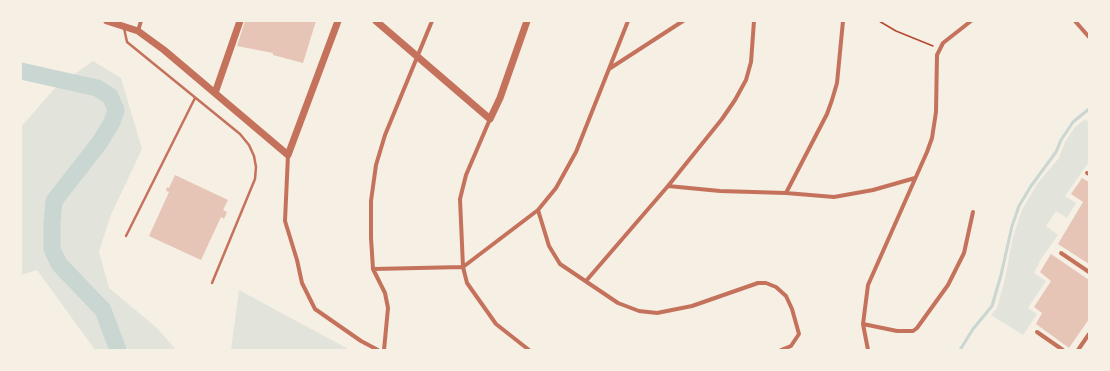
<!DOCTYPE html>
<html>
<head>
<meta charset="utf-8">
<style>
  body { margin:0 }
  #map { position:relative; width:1110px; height:371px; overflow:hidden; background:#f6efe4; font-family:Helvetica,sans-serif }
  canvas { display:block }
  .frame { position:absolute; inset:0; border:22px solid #f6efe4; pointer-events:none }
</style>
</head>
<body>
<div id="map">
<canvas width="1110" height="371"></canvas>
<div class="frame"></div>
</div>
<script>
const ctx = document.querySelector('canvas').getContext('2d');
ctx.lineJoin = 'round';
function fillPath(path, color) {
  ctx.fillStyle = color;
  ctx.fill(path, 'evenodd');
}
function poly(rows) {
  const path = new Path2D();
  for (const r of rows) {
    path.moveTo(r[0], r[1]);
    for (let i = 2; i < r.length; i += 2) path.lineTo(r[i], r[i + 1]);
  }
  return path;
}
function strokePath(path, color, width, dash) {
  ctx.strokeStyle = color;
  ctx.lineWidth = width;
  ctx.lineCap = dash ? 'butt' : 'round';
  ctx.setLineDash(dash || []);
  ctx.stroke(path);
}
const green = poly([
  [93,61,121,78,142,149,110,217,99,252,109,288,157,328,176,350,95,350,37,270,21,275,21,127,54,89],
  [1085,119,1089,122,1089,162,1065,196,1076,203,1067,218,1056,211,1046,226,1058,235,1041,259,1034,273,1046,281,1028,308,1037,314,1023,335,991,315,997,308,1005,279,1013,237,1022,210,1037,184,1059,158,1065,142,1075,127],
  [239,290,350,350,231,350]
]);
const stream = poly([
  [960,350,973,329,992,306,1001,275,1012,226,1019,206,1031,186,1056,152,1061,140,1073,122,1089,109]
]);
const river = poly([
  [21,71,97,88,110,96,116,110,112,122,100,142,54,201,52,223,52,249,59,264,103,310,118,350]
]);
const building = poly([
  [245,21,316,21,303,63,273,55,273,53,237,46],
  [175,175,228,200,223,210,227,212,224,219,221,217,201,260,149,236,169,192,166,191,167,187,169,188],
  [1082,178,1089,182,1089,264,1058,244,1083,202,1071,194],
  [1051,254,1089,280,1089,319,1069,348,1036,324,1042,313,1034,307,1051,281,1040,272]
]);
const path = poly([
  [879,21,896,31,933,46]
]);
const service = poly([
  [124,28,127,42,240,134,249,145,254,156,256,167,255,179,212,283],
  [126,236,195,98]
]);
const minor = poly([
  [1075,21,1089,37],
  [138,31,141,21],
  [609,69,683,21],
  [490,119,466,175,460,199,463,267,467,283,496,324,529,350],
  [288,155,285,221,297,260,302,283,315,309,361,341,378,350],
  [1087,173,1089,174],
  [668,186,720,191,786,193,834,197,873,190,915,178],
  [786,193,827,114,832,100,837,83,843,21],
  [538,210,549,246,560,264,618,303,639,311,657,313,692,306,758,283,766,283,776,287,786,296,792,309,799,334,791,346,781,350],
  [1061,253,1089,272],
  [373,269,463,267,538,210,556,188,576,152,628,21],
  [586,281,668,186,722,119,735,100,746,80,751,62,754,21],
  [863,324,897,331,913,331,917,328,948,285,964,253,973,212],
  [1037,332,1063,350],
  [384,350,388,308,385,293,373,269,371,238,371,201,376,165,385,135,432,21],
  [868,350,863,324,868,285,927,152,932,138,936,112,937,55,943,43,971,21],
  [1078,350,1089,334]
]);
const tertiary = poly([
  [107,21,138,31,164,50,288,155,338,21],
  [376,21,490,119,500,98,527,21],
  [215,93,240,21]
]);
fillPath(green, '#e2e4dc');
strokePath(stream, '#c9d6d2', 3);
strokePath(river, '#c9d6d2', 17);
fillPath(building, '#e6c5b7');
strokePath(path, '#b5482f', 1.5);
strokePath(service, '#c5725c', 2.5);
strokePath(minor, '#c5725c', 4);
strokePath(tertiary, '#c5725c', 7);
</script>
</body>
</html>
